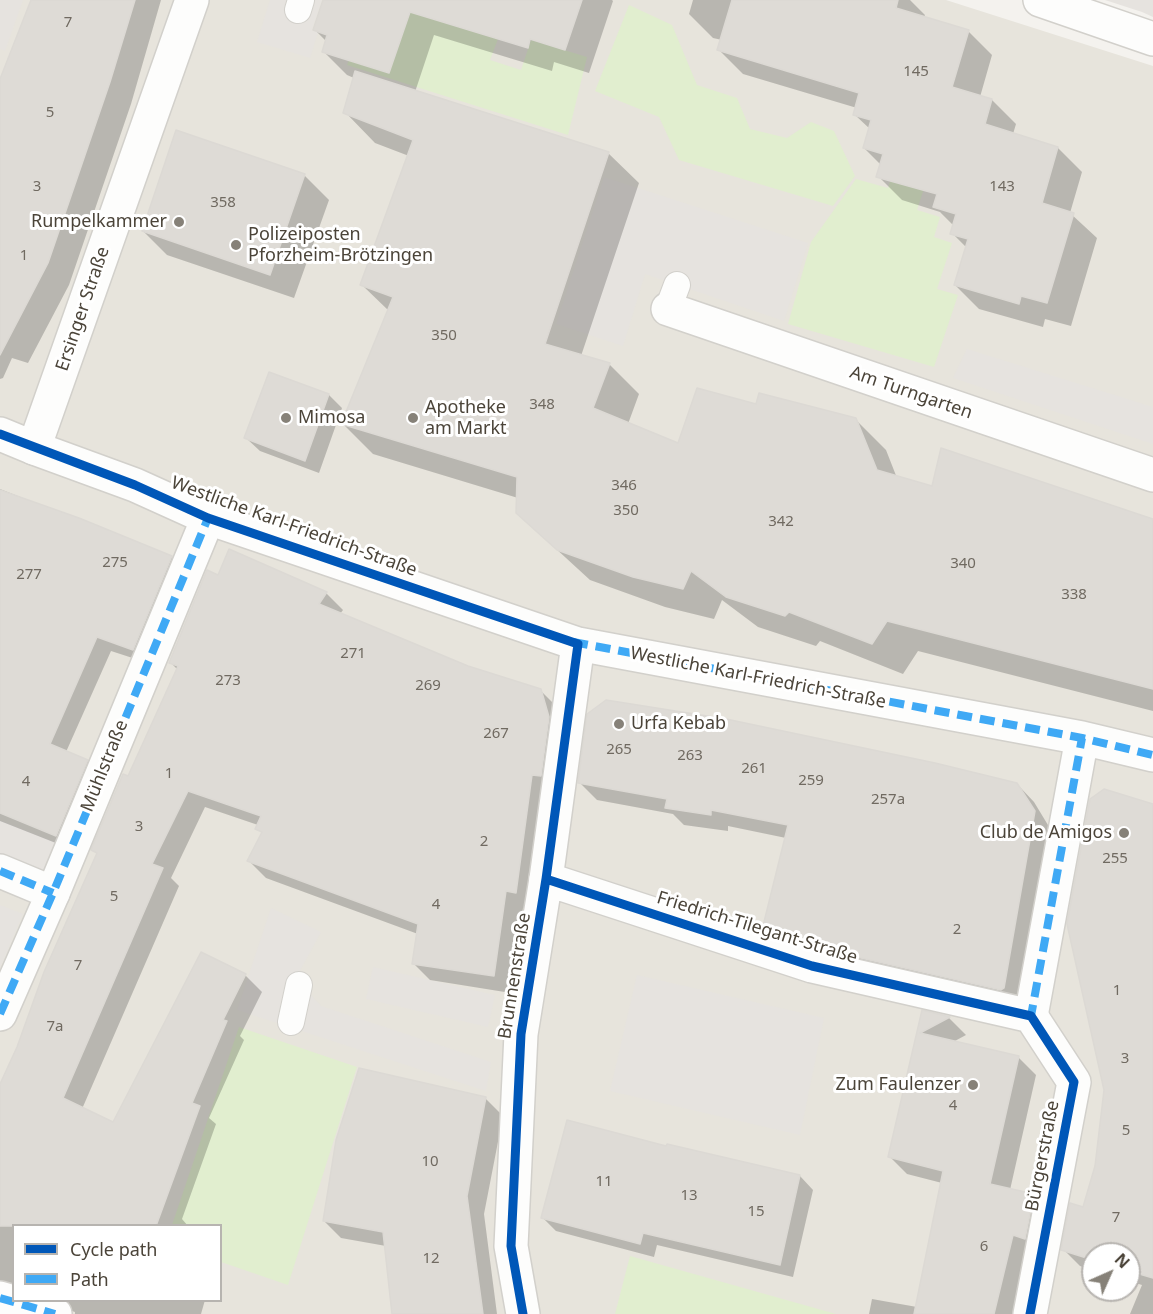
<!DOCTYPE html>
<html>
<head>
<meta charset="utf-8">
<style>
  body { margin:0 }
  #map { position:relative; width:1153px; height:1314px; overflow:hidden; background:#f4f2ee; font-family:"Noto Sans",sans-serif }
  canvas { display:block }
  .legend { position:absolute; left:12px; top:1224px; width:210px; height:78px; box-sizing:border-box; background:#fff; border:2px solid #b7b4b0; margin:0; padding:8px 10px; list-style:none; font-size:18px; color:#4b4439 }
  .legend li { display:flex; align-items:center; gap:12px; height:30px }
  .legend b { width:30px; border:2px solid #b7b4b0 }
  .north { position:absolute; left:1081px; top:1242px; width:60px; height:60px; box-sizing:border-box; background:#fff; border:2px solid #b7b4b0; border-radius:50%; rotate:45deg; font-size:16px; font-weight:700; line-height:24px; text-align:center; color:#4b4439 }
  .north::after { content:''; display:block; margin:auto; width:21px; height:27px; background:#868178; clip-path:polygon(50% 0,100% 100%,50% 72%,0 100%) }
</style>
</head>
<body>
<div id="map">
<canvas width="1153" height="1314"></canvas>
<ul class="legend">
<li><b style="height:8px;background:#0057b8"></b>Cycle path</li>
<li><b style="height:8px;background:#3fa9f5"></b>Path</li>
</ul>
<div class="north">N</div>
</div>
<script>
const ctx = document.querySelector('canvas').getContext('2d');
ctx.lineJoin = 'round';
function fillPath(path, color) {
  ctx.fillStyle = color;
  ctx.fill(path, 'evenodd');
}
function poly(rows) {
  const path = new Path2D();
  for (const r of rows) {
    path.moveTo(r[0], r[1]);
    for (let i = 2; i < r.length; i += 2) path.lineTo(r[i], r[i + 1]);
  }
  return path;
}
function strokePath(path, color, width, dash) {
  ctx.strokeStyle = color;
  ctx.lineWidth = width;
  ctx.lineCap = dash ? 'butt' : 'round';
  ctx.setLineDash(dash || []);
  ctx.stroke(path);
}
function write(font, color, halo, rows, align = 'center') {
  ctx.font = font + ' "Noto Sans",sans-serif';
  ctx.lineWidth = 6;
  ctx.setLineDash([]);
  ctx.textBaseline = 'middle';
  ctx.strokeStyle = halo;
  ctx.fillStyle = color;
  for (const [text, x, y, turn = 0] of rows) {
    ctx.save();
    ctx.translate(x, y);
    ctx.rotate((+turn || 0) * Math.PI / 180);
    ctx.textAlign = isNaN(turn) ? turn : align;
    if (halo) ctx.strokeText(text, 0, 0);
    ctx.fillText(text, 0, 0);
    ctx.restore();
  }
}
const residential = poly([
  [0,0,946,0,1153,66,1153,1314,0,1314],
  [14,1226,220,1226,220,1300,14,1300],
  [1093,1254,1129,1254,1129,1290,1093,1290]
]);
const green = poly([
  [449,0,476,32,498,39,490,60,521,70,531,40,587,57,568,135,347,65,355,43,395,56,411,9],
  [629,5,672,25,697,85,737,98,750,129,787,138,811,122,834,131,855,176,833,206,679,160,659,117,595,91],
  [894,169,927,179,917,210,940,217,934,237,952,243,937,289,958,295,934,367,788,324,811,242,856,179,888,188],
  [239,1027,357,1067,288,1285,221,1262,220,1226,172,1225],
  [630,1256,836,1314,615,1314]
]);
const parking = poly([
  [0,0,23,0,5,51,0,49],
  [270,0,322,0,312,30,318,32,310,58,257,42],
  [1105,0,1153,0,1153,17,1142,12],
  [604,177,808,243,784,321,645,274,623,346,556,324],
  [967,349,1153,407,1153,444,953,378],
  [0,820,55,842,43,873,0,855],
  [0,905,23,914,0,968],
  [271,908,321,932,296,978,321,1006,491,1062,486,1091,237,1010],
  [373,967,495,995,488,1027,366,999],
  [637,975,824,1018,800,1135,610,1091]
]);
const shadow = poly([
  [33,0,161,0,131,104,69,285,28,363,12,358,3,378,0,379,0,83],
  [325,0,612,0,613,1,589,73,554,62,552,71,434,35,415,92,608,153,639,183,581,356,609,364,639,394,628,424,679,445,757,406,855,419,886,450,897,478,933,488,1153,520,1153,711,918,651,903,674,820,641,816,646,758,627,722,600,714,619,665,607,590,580,517,513,518,498,373,454,342,423,389,311,362,285,409,156,375,143,345,112,354,78,347,75,323,51,326,41,315,30],
  [693,0,910,0,925,15,924,18,968,31,992,55,980,97,992,100,1016,124,1013,134,1058,148,1082,172,1070,213,1097,238,1071,326,1045,319,1043,327,979,309,955,285,967,248,952,233,954,226,940,212,902,200,878,176,881,165,864,148,870,129,855,115,857,108,743,74,719,50,722,40,713,38,689,14],
  [177,132,305,176,329,200,294,298,167,255,143,231],
  [269,373,329,395,342,408,319,473,260,451,246,438],
  [0,489,171,557,186,572,148,663,111,651,66,752,87,761,101,775,71,849,0,821],
  [219,577,326,593,343,610,340,614,468,667,540,690,558,708,533,909,523,908,511,993,430,980,413,963,418,934,266,878,249,861,263,834,257,828,258,825,205,807,171,878,179,886,82,1109,114,1124,245,975,262,992,240,1036,244,1040,209,1118,216,1124,182,1219,188,1226,14,1226,14,1297,0,1308,0,1088,98,855,93,850,129,778,178,670,170,662],
  [580,783,1017,784,1034,802,1051,830,1020,1006,781,947,764,930,786,838,728,826,728,831,684,825,673,814,597,800],
  [1153,805,1153,1314,1130,1314,1142,1285,1129,1281,1129,1254,1093,1254,1093,1270,1080,1266,1063,1249,1084,1208,1096,1166],
  [923,1012,949,1018,966,1035,953,1042,1018,1057,1036,1075,1010,1190,1033,1196,1051,1213,1015,1314,869,1314,872,1299,917,1307,942,1183,907,1174,889,1156],
  [486,1099,503,1116,484,1214,497,1314,393,1314,386,1246,341,1238,324,1221],
  [800,1176,813,1190,793,1277,657,1245,654,1257,556,1231,543,1218],
  [37,1300,205,1300,201,1314,75,1314,75,1312]
]);
const building = poly([
  [31,0,135,0,110,82,48,263,0,355,0,79,31,0],
  [323,0,582,0,565,50,530,39,528,48,410,12,389,73,322,52,327,35,313,30,323,0],
  [732,0,898,0,896,8,969,30,952,87,992,99,985,124,1058,147,1042,203,1074,213,1047,303,1021,296,1019,304,954,285,968,239,950,234,956,214,933,207,937,194,876,177,883,154,863,148,871,120,853,115,859,93,717,50,732,0],
  [355,71,609,152,545,344,610,363,593,408,678,443,697,388,756,404,759,393,856,418,877,470,932,486,941,448,1153,519,1153,689,887,621,872,644,789,612,785,616,726,597,691,571,683,589,633,577,557,550,516,513,517,477,341,424,393,297,360,285,413,140,343,113,355,71],
  [176,130,305,174,270,275,142,231,176,130],
  [269,372,329,394,305,461,244,438,269,372],
  [0,490,79,518,172,556,133,650,97,637,50,744,88,760,56,836,0,813,0,490],
  [229,549,327,592,319,604,468,666,541,689,549,717,541,776,532,775,516,893,506,891,494,976,412,964,418,924,247,861,262,832,255,829,261,816,188,791,152,864,163,868,63,1098,113,1122,201,952,246,974,223,1020,227,1021,192,1103,200,1106,156,1226,0,1226,0,1084,17,1047,44,972,97,853,91,850,123,774,128,776,178,666,169,663,207,570,218,575,229,549],
  [606,700,726,719,935,763,1017,783,1035,811,1004,988,1001,990,817,948,762,930,788,825,711,810,711,815,665,808,667,799,578,783,587,714,606,700],
  [1104,789,1153,804,1153,1278,1129,1271,1129,1254,1093,1254,1093,1260,1061,1250,1070,1203,1083,1207,1095,1166,1104,1090,1067,924,1090,799,1104,789],
  [922,1010,950,1017,920,1033,1019,1056,990,1184,1034,1194,1025,1239,1013,1235,994,1314,914,1314,943,1171,888,1157,922,1010],
  [359,1068,486,1097,467,1196,483,1314,392,1314,383,1232,323,1221,336,1140,359,1068],
  [567,1120,666,1146,667,1144,800,1175,780,1265,643,1233,640,1244,541,1218,567,1120]
]);
const service = poly([
  [298,10,301,0],
  [668,309,677,285],
  [291,1022,299,985]
]);
const pedestrian = poly([
  [34,448,135,485,208,518,578,644,1082,738,1153,755],
  [546,879,578,644],
  [53,893,208,518],
  [1031,1016,1082,738]
]);
const minor = poly([
  [1040,0,1153,39],
  [668,309,1153,475],
  [0,434,34,448,192,0],
  [0,871,53,893,0,1014],
  [0,1298,55,1314],
  [523,1314,511,1246,521,1034,546,879,812,966,1031,1016,1074,1082,1030,1314]
]);
const quiet = poly([
  [573,642,1082,738,1153,755],
  [0,871,53,893],
  [0,1014,53,893,208,518],
  [1033,1019,1031,1016,1082,738],
  [0,1298,55,1314]
]);
const cycleway = poly([
  [0,434,135,485,208,518,578,644,546,879,521,1034,511,1246,523,1314],
  [546,879,812,966,1031,1016,1074,1082,1030,1314]
]);
const markers = [
  [179,222,6,"#868178"],
  [236,245,6,"#868178"],
  [286,418,6,"#868178"],
  [413,418,6,"#868178"],
  [619,724,6,"#868178"],
  [1124,833,6,"#868178"],
  [973,1085,6,"#868178"]
];
const numberNames = [
  ["7",68,23],
  ["145",916,72],
  ["5",50,113],
  ["3",37,187],
  ["143",1002,187],
  ["358",223,203],
  ["1",24,256],
  ["350",444,336],
  ["348",542,405],
  ["346",624,486],
  ["350",626,511],
  ["342",781,522],
  ["275",115,563],
  ["340",963,564],
  ["277",29,575],
  ["338",1074,595],
  ["271",353,654],
  ["273",228,681],
  ["269",428,686],
  ["267",496,734],
  ["265",619,750],
  ["263",690,756],
  ["261",754,769],
  ["1",169,774],
  ["259",811,781],
  ["4",26,782],
  ["257a",888,800],
  ["3",139,827],
  ["2",484,842],
  ["255",1115,859],
  ["5",114,897],
  ["4",436,905],
  ["2",957,930],
  ["7",78,966],
  ["1",1117,991],
  ["7a",55,1027],
  ["3",1125,1059],
  ["4",953,1106],
  ["5",1126,1131],
  ["10",430,1162],
  ["11",604,1182],
  ["13",689,1196],
  ["15",756,1212],
  ["7",1116,1218],
  ["6",984,1247],
  ["12",431,1259]
];
const poiNames = [
  ["Rumpelkammer",167,222,"right"],
  ["Polizeiposten",248,235],
  ["Pforzheim-Brötzingen",248,256],
  ["Apotheke",425,408],
  ["am Markt",425,429],
  ["Mimosa",298,418],
  ["Urfa Kebab",631,724],
  ["Club de Amigos",1112,833,"right"],
  ["Zum Faulenzer",961,1085,"right"]
];
const streetNames = [
  ["Ersinger Straße",83,309,-71],
  ["Am Turngarten",911,393,19],
  ["Westliche Karl-Friedrich-Straße",294,527,20],
  ["Westliche Karl-Friedrich-Straße",758,678,11],
  ["Mühlstraße",105,766,-68],
  ["Friedrich-Tilegant-Straße",757,928,17],
  ["Brunnenstraße",515,976,-81],
  ["Bürgerstraße",1043,1156,-79]
];
fillPath(residential, '#e7e4dc');
fillPath(green, '#e1eecf');
fillPath(parking, '#e6e3df');
fillPath(shadow, '#0003');
fillPath(building, '#dedbd6');
strokePath(building, '#dcd9d4', 1.5);
strokePath(service, '#d2d0cb', 28);
strokePath(pedestrian, '#d2d0cb', 36);
strokePath(minor, '#d2d0cb', 36);
strokePath(service, '#fdfdfc', 26);
strokePath(pedestrian, '#fdfdfc', 33);
strokePath(minor, '#fdfdfc', 33);
strokePath(quiet, '#3fa9f5', 8, [15, 8]);
strokePath(cycleway, '#0057b8', 9);
for (const [x, y, r, color] of markers) {
  const dot = new Path2D();
  dot.arc(x, y, r, 0, 2 * Math.PI);
  ctx.fillStyle = color;
  ctx.fill(dot);
  strokePath(dot, '#fff', 2);
}
write('15px', '#706a61', null, numberNames);
write('18px', '#4b4439', '#fff', poiNames, 'left');
write('18px', '#4b4439', '#fff', streetNames);
</script>
</body>
</html>
